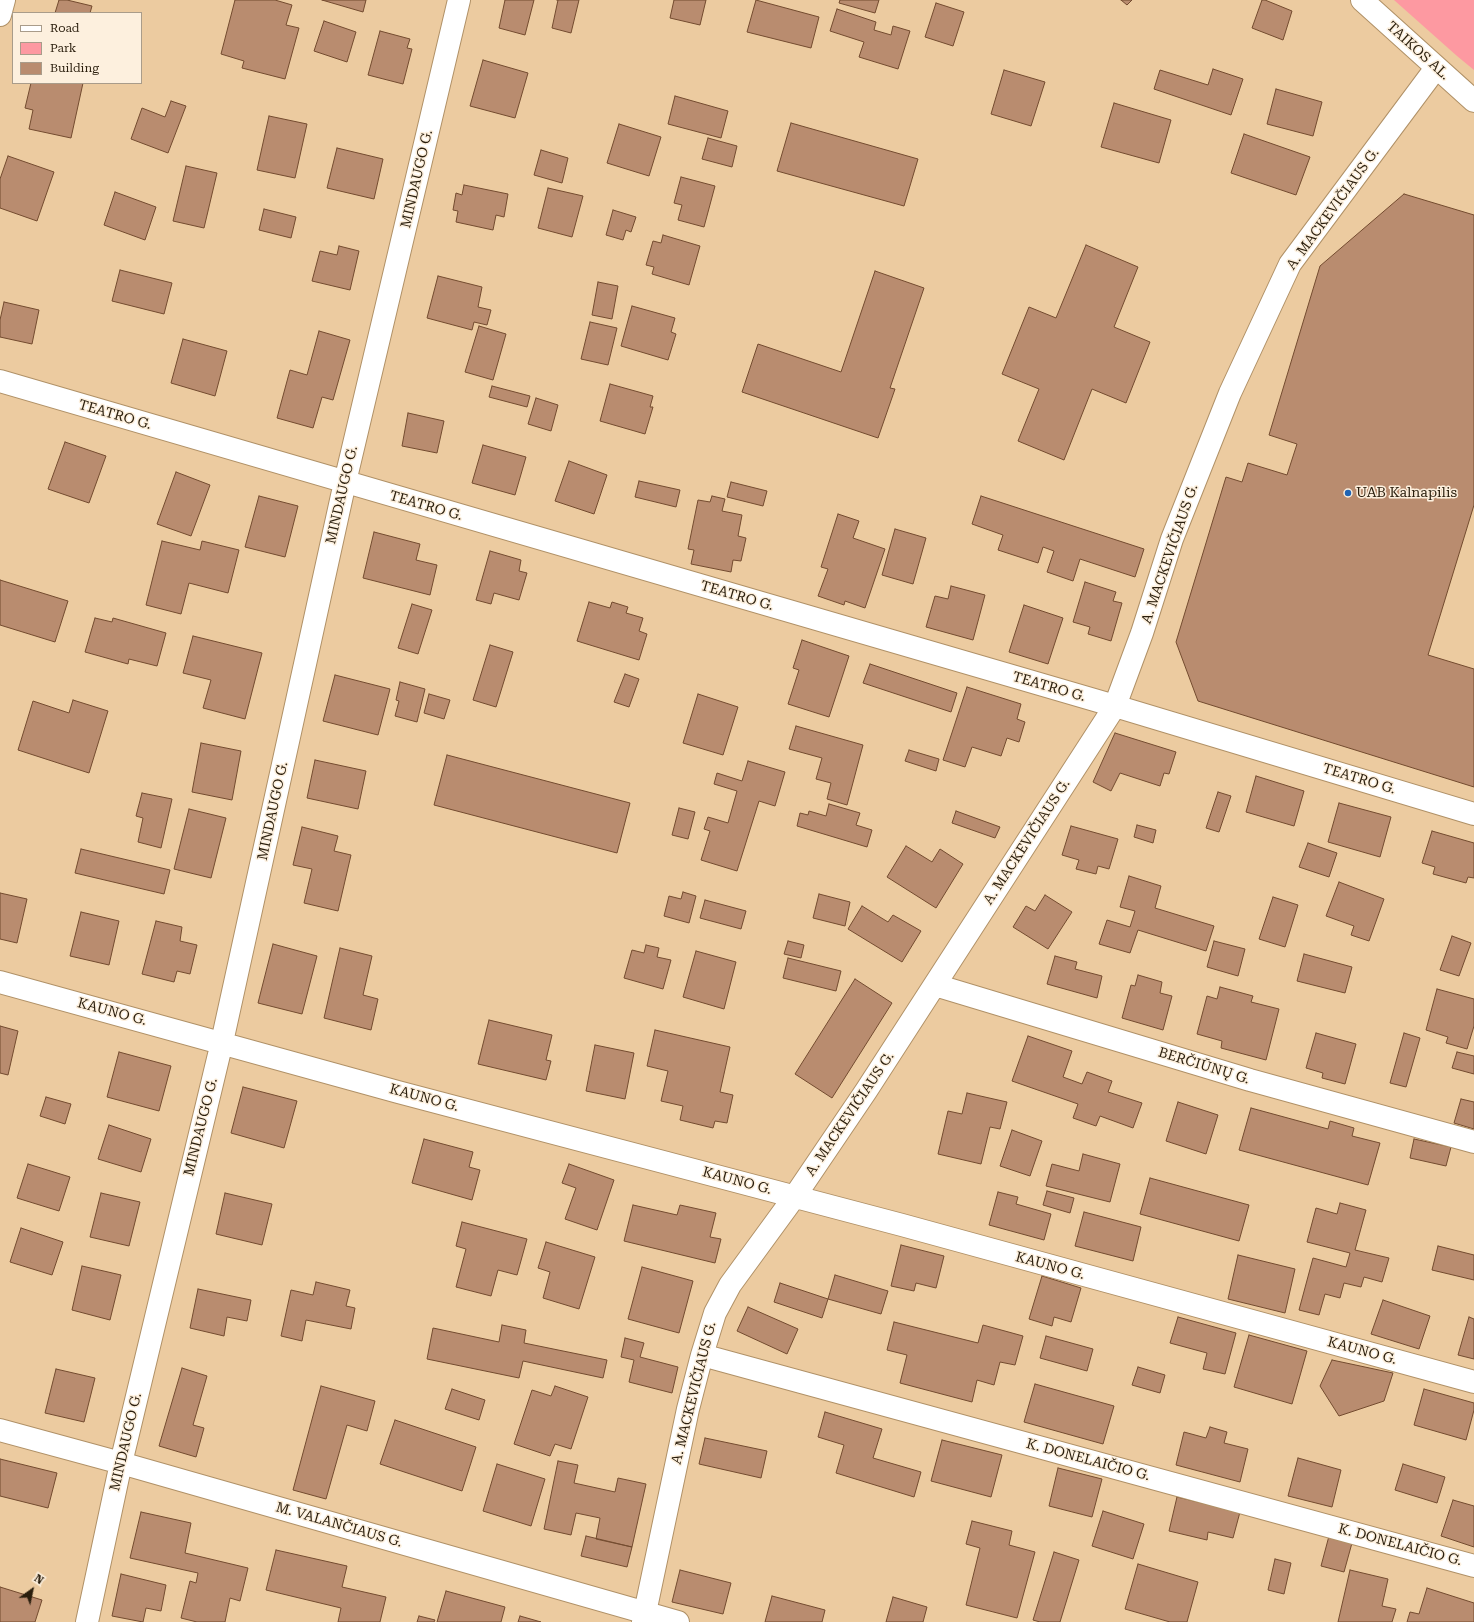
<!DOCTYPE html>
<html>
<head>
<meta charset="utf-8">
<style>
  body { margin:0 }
  #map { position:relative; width:1474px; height:1622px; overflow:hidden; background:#eccba0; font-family:"Roboto Serif",serif }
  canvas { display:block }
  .legend { position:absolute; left:12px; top:12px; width:130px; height:72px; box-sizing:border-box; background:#fdf0de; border:1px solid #a99c8a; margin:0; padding:5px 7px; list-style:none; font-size:12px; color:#2a1e0d }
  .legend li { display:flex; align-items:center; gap:8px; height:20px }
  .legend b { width:20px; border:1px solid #a99c8a }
  .north { position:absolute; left:12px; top:1570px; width:40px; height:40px; -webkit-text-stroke:3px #fdf0de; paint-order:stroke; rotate:33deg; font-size:11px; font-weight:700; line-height:16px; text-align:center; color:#2a1e0d }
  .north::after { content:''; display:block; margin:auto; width:14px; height:18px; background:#2a1e0d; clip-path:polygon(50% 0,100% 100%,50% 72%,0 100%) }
</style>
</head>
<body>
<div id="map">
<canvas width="1474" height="1622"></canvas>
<ul class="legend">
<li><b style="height:5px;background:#fff"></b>Road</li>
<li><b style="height:11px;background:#fd99a1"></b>Park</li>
<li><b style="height:11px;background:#b98c6f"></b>Building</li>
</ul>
<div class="north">N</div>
</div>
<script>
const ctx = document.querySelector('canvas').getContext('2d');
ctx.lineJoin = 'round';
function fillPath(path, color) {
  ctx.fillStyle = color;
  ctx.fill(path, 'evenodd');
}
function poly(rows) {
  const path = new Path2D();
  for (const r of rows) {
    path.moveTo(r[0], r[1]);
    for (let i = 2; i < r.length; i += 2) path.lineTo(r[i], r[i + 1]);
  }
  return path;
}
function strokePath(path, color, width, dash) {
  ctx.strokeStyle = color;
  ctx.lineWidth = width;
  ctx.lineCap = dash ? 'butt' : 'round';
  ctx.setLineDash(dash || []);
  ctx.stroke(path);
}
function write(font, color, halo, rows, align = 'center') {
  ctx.font = font + ' "Roboto Serif",serif';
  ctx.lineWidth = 3;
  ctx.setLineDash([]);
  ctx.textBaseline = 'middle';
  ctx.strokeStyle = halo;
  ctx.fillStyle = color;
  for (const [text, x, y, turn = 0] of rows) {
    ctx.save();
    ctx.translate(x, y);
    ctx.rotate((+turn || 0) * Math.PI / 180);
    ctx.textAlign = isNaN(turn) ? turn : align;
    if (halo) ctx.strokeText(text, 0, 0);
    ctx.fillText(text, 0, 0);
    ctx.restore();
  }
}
const green = poly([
  [1394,0,1474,0,1474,70,1457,56]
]);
const building = poly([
  [59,0,67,0,92,6,90,13,55,13,59,0],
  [235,0,275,0,292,5,286,25,299,28,285,79,242,68,244,61,221,54,235,0],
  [322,0,366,0,363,12,322,0],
  [505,0,534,0,525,35,499,28,505,0],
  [557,0,579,0,571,33,552,28,558,0,557,0],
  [674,0,706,0,700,25,670,18,674,0],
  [756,0,819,17,811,48,747,32,756,0],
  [840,0,879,0,875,13,839,3,840,0],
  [1121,0,1132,0,1127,5,1121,0],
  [1262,0,1265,0,1292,11,1283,40,1252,28,1262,0],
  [936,3,964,12,953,46,925,37,936,3],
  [837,9,876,22,874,30,891,35,893,26,910,31,898,69,859,57,864,42,830,31,837,9],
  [324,21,356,32,347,62,314,51,324,21],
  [380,31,410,39,407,48,412,49,403,84,368,75,380,31],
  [483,60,528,73,515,118,470,106,483,60],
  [1213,69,1243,79,1231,115,1154,89,1160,70,1208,85,1213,69],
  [1004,70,1045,82,1031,126,991,114,1004,70],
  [31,83,83,83,71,138,29,129,33,110,25,108,31,83],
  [1276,89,1322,102,1313,136,1267,124,1276,89],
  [675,96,728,111,721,138,668,124,675,96],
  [171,101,186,106,168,153,131,139,142,108,165,117,171,101],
  [1114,103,1171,120,1159,163,1101,147,1114,103],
  [269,116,307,124,295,178,257,170,269,116],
  [791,123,918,159,904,206,777,171,791,123],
  [619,124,661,137,649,176,607,163,619,124],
  [1244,134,1310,157,1296,195,1231,173,1244,134],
  [708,138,737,146,732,167,702,159,708,138],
  [337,148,383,159,374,199,327,188,337,148],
  [541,150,568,158,562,183,534,175,541,150],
  [8,156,54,172,37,221,0,208,0,179,8,156],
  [186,166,217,173,204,228,173,221,186,166],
  [681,177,715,186,704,227,678,220,682,205,674,203,681,177],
  [464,185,508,194,504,217,496,215,493,230,456,222,458,211,453,210,456,193,462,195,464,185],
  [548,188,583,196,572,237,538,228,548,188],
  [115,192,156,207,145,240,104,225,115,192],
  [1404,194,1474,215,1474,505,1428,655,1474,669,1474,787,1198,701,1176,642,1226,477,1242,482,1248,463,1287,475,1297,444,1269,435,1320,266,1404,194],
  [264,209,296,217,291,238,259,230,264,209],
  [613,210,636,217,631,232,626,230,623,240,606,235,613,210],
  [663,235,700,246,689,285,652,274,654,267,646,265,653,241,661,243,663,235],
  [1086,245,1138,267,1114,327,1150,342,1126,403,1092,389,1064,460,1018,441,1039,389,1002,374,1029,307,1056,318,1086,245],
  [339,246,359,251,350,290,312,281,320,251,337,255,339,246],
  [120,270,172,283,164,314,112,301,120,270],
  [875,271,924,288,890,388,895,389,878,438,742,392,758,344,841,372,875,271],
  [438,276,482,287,478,307,491,310,487,325,474,322,472,330,427,318,438,276],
  [598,282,618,286,612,319,592,315,598,282],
  [4,302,39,310,32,344,0,337,0,320,4,302],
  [632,306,675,318,671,332,676,334,668,360,621,346,632,306],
  [590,322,617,328,608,365,581,359,590,322],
  [479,326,506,334,493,380,465,372,479,326],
  [319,331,350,340,333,400,322,397,313,428,277,418,290,370,307,375,319,331],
  [183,339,227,351,215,396,171,383,183,339],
  [610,384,653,396,650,407,653,407,645,434,600,421,610,384],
  [492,386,530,396,527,407,489,397,492,386],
  [536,398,558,405,551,431,528,424,536,398],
  [408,413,444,421,437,453,402,446,408,413],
  [65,442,106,456,89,503,48,489,65,442],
  [483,445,526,457,515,495,472,483,483,445],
  [569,461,607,475,594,514,555,501,569,461],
  [176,472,210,485,191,536,157,524,176,472],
  [639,481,680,490,676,507,635,497,639,481],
  [731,482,767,491,763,506,727,497,731,482],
  [259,496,298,506,285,557,245,547,259,496],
  [712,496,725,499,722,511,742,515,738,536,746,538,741,561,733,560,731,572,691,564,694,550,688,549,698,500,710,502,712,496],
  [981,496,1144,549,1135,577,1080,559,1073,581,1047,572,1054,551,1043,547,1038,563,998,550,1003,535,972,524,981,496],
  [838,514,859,521,853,538,885,549,865,608,845,601,844,605,818,596,828,569,821,567,838,514],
  [895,529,926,538,913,584,882,575,895,529],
  [374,532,420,544,416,560,437,565,430,595,363,578,374,532],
  [162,541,200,550,202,541,239,550,228,593,189,583,181,614,146,605,162,541],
  [490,551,521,560,519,571,527,573,519,600,494,593,491,604,476,600,490,551],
  [0,580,68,601,55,642,0,625,0,580],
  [1085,582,1116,592,1113,601,1122,603,1111,641,1088,634,1090,627,1073,622,1085,582],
  [951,586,985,595,973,640,926,627,935,596,948,599,951,586],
  [589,602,610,608,612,602,628,607,626,613,643,618,639,631,647,634,639,660,577,641,589,602],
  [412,604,432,610,418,654,398,648,412,604],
  [1024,605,1063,618,1048,664,1009,652,1024,605],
  [95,618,112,622,113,618,166,633,157,666,129,659,128,664,85,652,95,618],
  [193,636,262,653,245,719,203,708,211,680,183,673,193,636],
  [802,640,849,656,829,717,788,704,799,670,793,668,802,640],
  [490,645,513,652,496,707,473,700,490,645],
  [870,664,957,693,951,712,863,683,870,664],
  [625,674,639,679,629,707,614,702,625,674],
  [335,675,390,689,378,735,323,721,335,675],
  [400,682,425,689,417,722,395,716,399,701,396,700,400,682],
  [967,687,1021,704,1017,719,1025,722,1019,742,1007,738,1001,756,972,747,965,767,943,760,967,687],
  [429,694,450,700,444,719,424,713,429,694],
  [698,694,738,707,723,755,683,743,698,694],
  [73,700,108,711,89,773,18,750,33,701,69,713,73,700],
  [796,726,863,745,847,805,827,799,831,783,816,779,822,758,789,749,796,726],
  [1115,733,1176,752,1169,774,1164,773,1160,786,1120,773,1111,791,1093,782,1115,733],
  [201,743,241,751,232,800,192,792,201,743],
  [909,750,939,759,936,771,905,761,909,750],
  [447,755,630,803,617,853,434,805,447,755],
  [315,760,366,771,358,809,307,798,315,760],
  [748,761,785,772,775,806,759,801,737,871,701,860,710,831,704,829,708,817,728,823,737,791,714,784,717,773,742,781,748,761],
  [1256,776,1304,791,1294,826,1246,812,1256,776],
  [1218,792,1231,796,1219,832,1206,828,1218,792],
  [142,793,172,799,161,848,138,842,143,818,136,816,142,793],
  [1339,803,1391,817,1380,857,1328,842,1339,803],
  [829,804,860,813,856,825,872,830,867,847,797,826,800,813,808,815,809,811,826,816,829,804],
  [679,808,695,812,688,839,672,835,679,808],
  [189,809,226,818,211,878,174,869,189,809],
  [956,811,1000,827,995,838,952,823,956,811],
  [1137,825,1156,830,1153,843,1134,837,1137,825],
  [1071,826,1118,839,1109,869,1098,866,1096,874,1076,869,1079,860,1062,855,1071,826],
  [302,827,338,836,334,851,351,855,338,911,304,903,312,869,293,865,302,827],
  [1432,831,1474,843,1474,878,1468,877,1466,883,1433,874,1435,867,1422,863,1432,831],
  [1308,843,1337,853,1329,877,1299,867,1308,843],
  [906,846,932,862,940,849,963,864,936,908,887,877,906,846],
  [81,849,170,870,164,894,75,873,81,849],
  [1129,876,1161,886,1155,908,1214,926,1206,951,1138,930,1130,953,1099,944,1107,920,1130,927,1135,911,1120,907,1129,876],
  [1339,882,1384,899,1369,941,1351,935,1354,926,1326,916,1339,882],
  [683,892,696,896,689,923,664,916,669,896,681,899,683,892],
  [0,893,27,899,17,943,0,939,0,893],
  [819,894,850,902,845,926,813,918,819,894],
  [1045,895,1072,912,1048,949,1013,927,1026,906,1035,911,1045,895],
  [1273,897,1298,905,1285,947,1259,939,1273,897],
  [705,900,746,911,741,929,700,918,705,900],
  [862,906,888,922,893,915,921,931,902,962,848,929,862,906],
  [81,912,119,921,109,965,70,956,81,912],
  [156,921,182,927,180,941,197,945,190,974,177,971,174,982,142,974,156,921],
  [1452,936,1471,943,1459,976,1440,970,1452,936],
  [788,941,804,945,801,958,784,954,788,941],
  [1214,941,1245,949,1238,976,1207,967,1214,941],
  [273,944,317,956,302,1014,258,1003,273,944],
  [646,945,659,948,657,957,671,960,663,989,624,978,632,950,644,953,646,945],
  [340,948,372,956,363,995,378,999,371,1030,324,1018,340,948],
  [696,951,736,962,724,1009,683,997,696,951],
  [1304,954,1352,967,1345,993,1297,981,1304,954],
  [1055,956,1077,962,1075,969,1102,976,1097,998,1047,984,1055,956],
  [788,958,841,971,836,991,783,978,788,958],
  [1138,975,1162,982,1160,993,1172,996,1163,1030,1122,1018,1131,985,1135,986,1138,975],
  [855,979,892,1003,832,1098,795,1074,855,979],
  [1220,987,1253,996,1251,1002,1279,1009,1266,1060,1221,1048,1222,1041,1197,1034,1207,996,1217,999,1220,987],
  [1437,989,1474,999,1474,1026,1467,1049,1446,1043,1448,1037,1426,1030,1437,989],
  [489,1020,552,1035,546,1060,551,1061,546,1080,478,1064,489,1020],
  [0,1026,18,1031,8,1075,0,1073,0,1026],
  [655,1030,730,1047,720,1092,733,1095,727,1123,715,1121,713,1128,680,1120,683,1106,661,1101,668,1071,647,1066,655,1030],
  [1316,1033,1356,1044,1345,1084,1322,1078,1323,1073,1306,1068,1316,1033],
  [1404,1033,1420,1038,1406,1087,1390,1083,1404,1033],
  [1028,1036,1072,1051,1063,1077,1082,1084,1087,1072,1112,1081,1108,1092,1142,1103,1133,1128,1100,1116,1096,1126,1073,1118,1078,1104,1012,1081,1028,1036],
  [595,1045,634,1053,625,1099,586,1091,595,1045],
  [119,1052,171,1066,159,1111,107,1097,119,1052],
  [1457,1052,1474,1056,1474,1074,1452,1068,1457,1052],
  [243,1087,297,1101,284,1148,231,1133,243,1087],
  [967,1093,1007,1102,1000,1129,990,1127,981,1164,938,1154,948,1111,962,1114,967,1093],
  [46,1097,71,1104,65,1124,40,1116,46,1097],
  [1461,1099,1474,1102,1474,1129,1454,1123,1461,1099],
  [1178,1102,1218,1115,1206,1154,1166,1141,1178,1102],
  [1251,1108,1328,1129,1330,1121,1354,1128,1352,1136,1380,1143,1368,1185,1239,1150,1251,1108],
  [109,1125,151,1139,141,1172,98,1159,109,1125],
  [1012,1130,1042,1141,1030,1176,1000,1166,1012,1130],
  [424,1139,473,1152,469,1167,480,1170,472,1200,412,1183,424,1139],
  [1414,1139,1451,1147,1446,1166,1410,1158,1414,1139],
  [1083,1154,1120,1164,1110,1202,1046,1186,1052,1164,1079,1171,1083,1154],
  [28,1164,70,1177,59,1211,17,1198,28,1164],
  [569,1164,614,1180,597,1230,565,1219,576,1188,562,1183,569,1164],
  [1150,1178,1249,1205,1239,1241,1140,1214,1150,1178],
  [1047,1191,1074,1198,1070,1213,1043,1205,1047,1191],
  [998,1192,1018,1197,1016,1204,1051,1214,1044,1240,989,1225,998,1192],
  [101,1193,140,1202,129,1246,90,1237,101,1193],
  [225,1193,272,1204,262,1245,216,1234,225,1193],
  [1340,1203,1366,1210,1355,1250,1389,1258,1382,1282,1364,1277,1361,1287,1344,1283,1340,1298,1325,1294,1319,1315,1299,1310,1313,1258,1346,1267,1350,1253,1307,1242,1316,1208,1337,1214,1340,1203],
  [633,1205,677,1215,680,1205,716,1213,710,1237,721,1239,715,1263,624,1241,633,1205],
  [1084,1212,1141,1227,1133,1261,1075,1246,1084,1212],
  [462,1222,527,1239,517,1275,498,1270,491,1296,456,1287,466,1249,456,1246,462,1222],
  [21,1228,63,1242,52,1275,10,1262,21,1228],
  [546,1242,595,1257,579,1309,543,1298,550,1272,538,1268,546,1242],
  [901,1245,944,1256,936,1288,916,1283,914,1291,891,1286,901,1245],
  [1438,1246,1474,1255,1474,1280,1432,1270,1438,1246],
  [1238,1255,1295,1269,1285,1313,1228,1299,1238,1255],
  [82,1266,121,1275,110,1320,72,1310,82,1266],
  [642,1267,693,1281,679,1333,628,1319,642,1267],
  [835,1275,888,1291,881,1314,828,1299,835,1275],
  [1042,1276,1081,1288,1071,1322,1054,1317,1052,1326,1029,1319,1042,1276],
  [316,1282,350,1290,346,1306,355,1308,351,1329,306,1320,302,1341,281,1336,291,1290,313,1295,316,1282],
  [780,1283,828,1299,822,1318,774,1302,780,1283],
  [198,1289,251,1300,247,1321,227,1317,224,1336,190,1328,198,1289],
  [1383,1300,1430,1316,1419,1349,1371,1334,1383,1300],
  [748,1307,798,1329,787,1354,737,1331,748,1307],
  [1178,1317,1236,1333,1225,1374,1203,1369,1207,1353,1170,1343,1178,1317],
  [1469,1317,1474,1319,1474,1359,1458,1355,1469,1317],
  [894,1322,978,1343,983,1325,1023,1336,1015,1365,1000,1362,994,1385,977,1380,972,1402,900,1383,907,1355,887,1350,894,1322],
  [502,1325,526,1330,524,1343,607,1360,603,1378,523,1361,519,1378,427,1359,433,1328,499,1342,502,1325],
  [1249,1335,1307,1351,1292,1404,1234,1387,1249,1335],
  [1046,1336,1093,1349,1087,1371,1040,1358,1046,1336],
  [625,1338,644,1343,640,1357,678,1367,672,1393,629,1382,634,1360,621,1357,625,1338],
  [1332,1360,1393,1373,1384,1401,1339,1416,1320,1386,1332,1360],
  [1138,1367,1165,1375,1160,1393,1132,1385,1138,1367],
  [182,1368,207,1376,193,1425,204,1428,196,1457,159,1446,182,1368],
  [56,1369,95,1378,84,1422,45,1413,56,1369],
  [1035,1384,1114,1406,1103,1444,1024,1422,1035,1384],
  [321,1386,375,1401,367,1431,347,1425,326,1499,293,1490,321,1386],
  [555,1386,588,1397,571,1449,555,1444,550,1456,514,1444,532,1390,551,1396,555,1386],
  [452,1389,485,1400,479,1420,445,1409,452,1389],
  [1424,1389,1474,1403,1474,1410,1466,1440,1414,1425,1424,1389],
  [825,1412,882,1429,873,1458,921,1472,914,1497,836,1473,844,1445,818,1437,825,1412],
  [395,1420,476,1447,462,1491,380,1464,395,1420],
  [1210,1427,1227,1432,1224,1443,1248,1449,1240,1482,1176,1465,1184,1432,1206,1438,1210,1427],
  [705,1438,767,1451,761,1478,699,1464,705,1438],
  [942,1440,1002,1455,991,1497,931,1481,942,1440],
  [1298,1458,1341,1470,1332,1507,1288,1496,1298,1458],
  [0,1459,57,1473,48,1508,0,1496,0,1459],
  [558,1461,578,1465,574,1483,615,1492,618,1478,646,1484,632,1547,596,1539,600,1518,576,1513,571,1535,544,1529,558,1461],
  [497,1464,545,1479,531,1526,483,1511,497,1464],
  [1403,1464,1445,1477,1437,1503,1395,1490,1403,1464],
  [1058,1468,1102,1479,1092,1517,1049,1506,1058,1468],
  [1177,1497,1240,1512,1233,1538,1208,1532,1207,1540,1169,1531,1177,1497],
  [1453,1500,1474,1506,1474,1547,1441,1536,1453,1500],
  [1103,1511,1144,1524,1133,1559,1092,1546,1103,1511],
  [141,1512,191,1523,185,1553,248,1568,240,1601,230,1598,225,1622,197,1622,181,1618,190,1581,196,1583,198,1573,130,1558,141,1512],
  [972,1521,1012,1531,1009,1545,1035,1552,1017,1618,966,1605,980,1548,966,1544,972,1521],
  [586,1536,632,1547,627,1567,581,1556,586,1536],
  [1329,1536,1352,1543,1344,1572,1321,1566,1329,1536],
  [276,1550,347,1566,342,1587,386,1597,380,1622,338,1622,341,1608,266,1590,276,1550],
  [1054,1552,1079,1560,1060,1622,1040,1622,1033,1620,1054,1552],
  [1275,1559,1291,1563,1284,1594,1268,1590,1275,1559],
  [1138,1564,1198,1582,1187,1622,1170,1622,1125,1609,1138,1564],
  [680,1570,731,1583,723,1614,672,1602,680,1570],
  [1350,1570,1388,1579,1382,1606,1396,1609,1392,1622,1338,1622,1350,1570],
  [121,1574,166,1585,161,1611,146,1608,143,1622,112,1616,121,1574],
  [0,1587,42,1600,35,1622,0,1622,0,1587],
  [1427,1588,1474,1603,1474,1622,1407,1622,1410,1612,1419,1614,1427,1588],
  [446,1591,505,1607,501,1622,437,1622,446,1591],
  [772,1596,825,1610,822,1622,765,1622,772,1596],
  [893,1597,927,1607,923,1622,886,1622,893,1597],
  [419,1616,435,1620,434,1622,417,1622,419,1616],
  [520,1616,541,1622,518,1622,520,1616]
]);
const minor = poly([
  [0,15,4,0],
  [0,381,1115,706,1474,814],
  [0,982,398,1092,902,1225,1474,1382],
  [935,985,1250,1080,1474,1142],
  [702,1355,1474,1566],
  [0,1430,121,1463,678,1622],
  [87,1622,121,1463,222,1042,345,482,459,0],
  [643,1622,688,1409,702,1355,715,1313,730,1285,795,1196,866,1091,1115,706,1142,633,1172,539,1230,393,1290,264,1436,68]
]);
const major = poly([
  [1362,0,1474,101]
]);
const markers = [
  [1348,493,4,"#1f64b4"]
];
const streetNames = [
  ["TAIKOS AL.",1418,51,42],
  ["MINDAUGO G.",417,179,-77],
  ["A. MACKEVIČIAUS G.",1333,209,-54],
  ["TEATRO G.",115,415,16],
  ["MINDAUGO G.",342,495,-77],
  ["TEATRO G.",426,506,16],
  ["A. MACKEVIČIAUS G.",1170,554,-71],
  ["TEATRO G.",737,596,16],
  ["TEATRO G.",1049,687,16],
  ["TEATRO G.",1359,779,17],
  ["MINDAUGO G.",273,811,-78],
  ["A. MACKEVIČIAUS G.",1027,842,-57],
  ["KAUNO G.",112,1012,15],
  ["BERČIŪNŲ G.",1204,1066,17],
  ["KAUNO G.",424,1098,15],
  ["A. MACKEVIČIAUS G.",850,1114,-56],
  ["MINDAUGO G.",201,1127,-76],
  ["KAUNO G.",737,1181,15],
  ["KAUNO G.",1050,1266,15],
  ["KAUNO G.",1362,1351,15],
  ["A. MACKEVIČIAUS G.",694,1393,-76],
  ["MINDAUGO G.",126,1442,-77],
  ["K. DONELAIČIO G.",1088,1460,15],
  ["M. VALANČIAUS G.",339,1525,16],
  ["K. DONELAIČIO G.",1400,1545,15]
];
const poiNames = [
  ["UAB Kalnapilis",1356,493]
];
fillPath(green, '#fd99a1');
fillPath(building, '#b98c6f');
strokePath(building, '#734b2f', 1);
strokePath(minor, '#b09167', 24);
strokePath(major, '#b09167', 24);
strokePath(minor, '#fff', 22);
strokePath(major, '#fff', 22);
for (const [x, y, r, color] of markers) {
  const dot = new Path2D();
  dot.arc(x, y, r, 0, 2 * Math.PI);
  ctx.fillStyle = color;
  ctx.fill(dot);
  strokePath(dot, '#fdf0de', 1.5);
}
write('14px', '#2a1e0d', '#fdf0de', streetNames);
write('14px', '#2a1e0d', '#fdf0de', poiNames, 'left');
</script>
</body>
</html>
